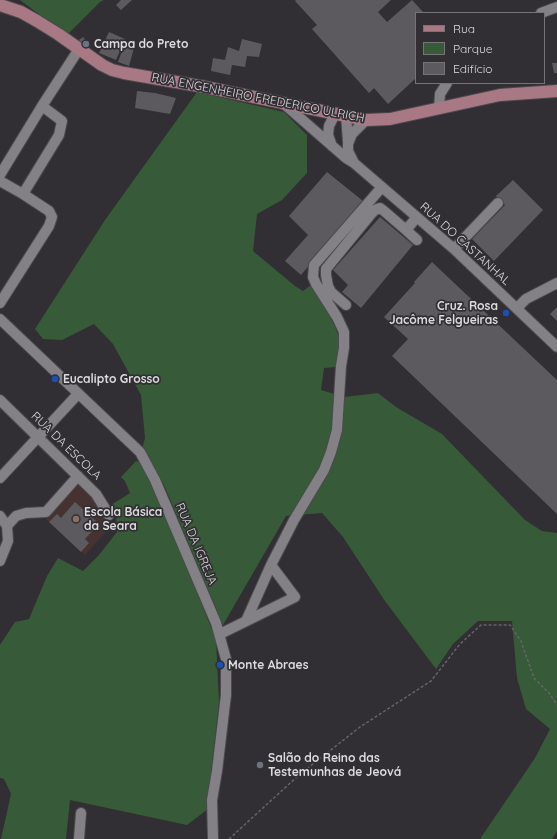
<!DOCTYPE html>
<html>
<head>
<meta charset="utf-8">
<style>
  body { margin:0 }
  #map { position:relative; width:557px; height:839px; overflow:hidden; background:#312f33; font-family:Quicksand,sans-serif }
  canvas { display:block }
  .legend { position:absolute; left:415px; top:12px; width:130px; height:72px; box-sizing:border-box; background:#312f33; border:1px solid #757477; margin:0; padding:5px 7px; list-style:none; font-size:12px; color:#dcdbde }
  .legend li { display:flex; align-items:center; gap:8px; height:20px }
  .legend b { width:20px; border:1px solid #757477 }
</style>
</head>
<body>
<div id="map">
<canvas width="557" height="839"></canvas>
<ul class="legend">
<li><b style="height:5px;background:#a87985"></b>Rua</li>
<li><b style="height:11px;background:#375a39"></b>Parque</li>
<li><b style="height:11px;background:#5c5a5e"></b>Edifício</li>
</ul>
</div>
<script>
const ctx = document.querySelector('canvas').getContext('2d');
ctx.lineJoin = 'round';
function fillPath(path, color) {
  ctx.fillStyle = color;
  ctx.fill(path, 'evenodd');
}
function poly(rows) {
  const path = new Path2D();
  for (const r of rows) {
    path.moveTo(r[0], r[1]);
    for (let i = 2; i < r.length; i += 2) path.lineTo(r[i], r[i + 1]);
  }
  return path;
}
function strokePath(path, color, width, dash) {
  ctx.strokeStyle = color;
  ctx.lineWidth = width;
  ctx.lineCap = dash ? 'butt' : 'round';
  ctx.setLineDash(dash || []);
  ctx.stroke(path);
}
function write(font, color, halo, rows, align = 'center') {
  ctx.font = font + ' Quicksand,sans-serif';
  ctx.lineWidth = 3.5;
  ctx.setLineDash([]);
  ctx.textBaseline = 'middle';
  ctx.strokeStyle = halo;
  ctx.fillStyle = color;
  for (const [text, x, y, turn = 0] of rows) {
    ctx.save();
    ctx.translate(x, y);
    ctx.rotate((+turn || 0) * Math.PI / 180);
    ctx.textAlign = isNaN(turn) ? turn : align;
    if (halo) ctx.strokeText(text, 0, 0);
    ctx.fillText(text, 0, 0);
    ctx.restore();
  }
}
const education = poly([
  [80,483,95,499,94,503,98,505,107,521,108,527,106,532,85,555,46,519]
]);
const green = poly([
  [20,0,104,0,100,2,67,35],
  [197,92,284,112,307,135,307,173,282,200,257,214,253,251,295,286,303,291,311,285,326,306,341,341,336,367,324,368,321,390,344,397,378,393,396,407,442,434,525,520,542,531,557,533,557,831,552,839,480,839,535,758,550,729,526,709,517,678,512,621,478,621,453,644,436,669,385,601,343,537,322,513,286,516,223,625,164,485,142,449,145,438,141,395,113,344,94,324,62,340,43,339,35,329,105,220],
  [136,461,142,463,179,547,216,640,219,702,210,783,208,809,187,825,70,800,66,839,1,839,11,794,4,779,0,778,0,645,15,622,29,619,47,576,58,558,83,571,99,555,117,532,116,514,111,505,130,493,125,481,121,477]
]);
const building = poly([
  [121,0,132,0,121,10,116,5],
  [296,0,391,0,378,12,387,22,412,0,424,13,416,13,416,78,388,104,374,88,369,93,312,29,317,25,295,1],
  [109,32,125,39,116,60,99,53],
  [83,37,87,42,83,45,79,40],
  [242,39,262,44,259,57,247,56,245,67,232,65,230,75,211,71,213,58,225,60,228,47,239,51],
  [125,43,134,48,129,66,118,62],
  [552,63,557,63,557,73,554,73],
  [137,91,155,93,176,98,170,114,135,108],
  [327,172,363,201,301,275,285,261,308,235,289,216],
  [513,180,543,210,494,261,472,239,505,205,496,196],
  [380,217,413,245,361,308,342,292,348,285,333,270],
  [432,262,557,380,557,514,392,356,408,339,384,317,415,283,414,282],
  [557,307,557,321,550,314],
  [75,502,99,524,85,539,89,543,81,552,49,522,57,514,61,518]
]);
const path = poly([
  [229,839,299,775,360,727,431,681,460,644,481,625,510,625,521,641,534,678,549,693,557,705]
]);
const minor = poly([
  [541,13,557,7],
  [283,103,346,158,354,163,454,249,557,347],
  [439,108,440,94,447,83],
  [346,115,348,142],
  [332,146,328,135,329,126,333,118,337,113],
  [354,163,348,151,348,144,352,134,366,120],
  [0,175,42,106,79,49],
  [0,181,23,194,49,211,52,217,49,226,0,303],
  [23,194,59,135,62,121,42,106],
  [406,230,417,240],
  [454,249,498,203],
  [346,305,331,292,328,286,326,275,326,269,371,214,375,210,380,208,384,211,406,230,417,217],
  [517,308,526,299,557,283],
  [0,319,140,452,155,480,216,623,226,659,226,695,217,771,212,800,213,839],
  [0,400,96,494,109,515],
  [0,478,78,394],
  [0,516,7,526],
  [0,561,8,541,7,526,16,516,26,513,46,512,78,476],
  [246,621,271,565,294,520,324,470,331,452,337,430,341,366,344,348,344,332,337,317,316,284,313,277,314,265,382,187],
  [220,634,295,597,271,565],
  [79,839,81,813]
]);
const major = poly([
  [0,5,21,12,37,21,58,34,102,65,112,70,124,73,205,87,366,120,390,119,500,95,557,91]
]);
const markers = [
  [86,44,4,"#6b7280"],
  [506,313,4,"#1a4fb4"],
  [55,379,4,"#1a4fb4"],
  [76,519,4,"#8d6e63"],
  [220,665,4,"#1a4fb4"],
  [260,765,4,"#6b7280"]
];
const poiNames = [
  ["Campa do Preto",94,44],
  ["Cruz. Rosa",498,306,"right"],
  ["Jacôme Felgueiras",498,320,"right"],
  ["Eucalipto Grosso",63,379],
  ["Escola Básica",84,512],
  ["da Seara",84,526],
  ["Monte Abraes",228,665],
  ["Salão do Reino das",268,758],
  ["Testemunhas de Jeová",268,772]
];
const streetNames = [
  ["RUA ENGENHEIRO FREDERICO ULRICH",258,98,11],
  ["RUA DO CASTANHAL",465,244,42],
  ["RUA DA ESCOLA",66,446,44],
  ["RUA DA IGREJA",196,544,67]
];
fillPath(education, '#463231');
fillPath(green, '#375a39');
fillPath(building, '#5c5a5e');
strokePath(minor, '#4c4a4e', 12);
strokePath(major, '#4c4a4e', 14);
strokePath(path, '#656367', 1.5, [3, 2]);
strokePath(minor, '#848186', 10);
strokePath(major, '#a87985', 12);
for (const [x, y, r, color] of markers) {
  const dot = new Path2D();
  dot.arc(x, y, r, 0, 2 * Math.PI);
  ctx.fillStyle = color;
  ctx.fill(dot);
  strokePath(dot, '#312f33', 1.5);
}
write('bold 12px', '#dcdbde', '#312f33', poiNames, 'left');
write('12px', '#dcdbde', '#312f33', streetNames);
</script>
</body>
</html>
